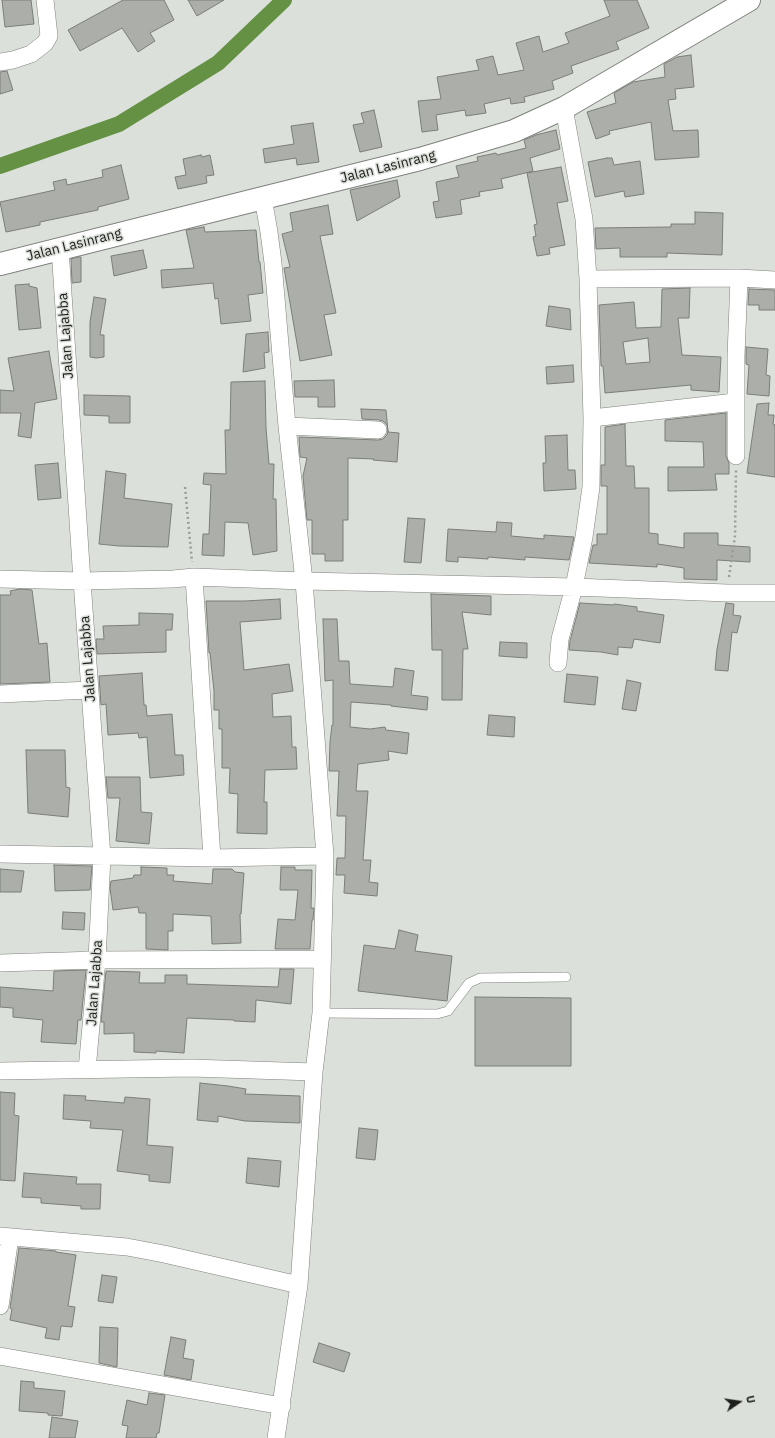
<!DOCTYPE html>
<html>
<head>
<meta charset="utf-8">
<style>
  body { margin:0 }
  #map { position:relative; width:775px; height:1438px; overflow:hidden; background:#dce0da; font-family:"IBM Plex Sans",sans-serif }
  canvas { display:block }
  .north { position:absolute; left:719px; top:1382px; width:40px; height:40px; -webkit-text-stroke:3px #dce0da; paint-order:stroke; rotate:77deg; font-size:11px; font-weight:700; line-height:16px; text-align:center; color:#1e1f1d }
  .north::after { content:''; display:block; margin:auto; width:14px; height:18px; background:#1e1f1d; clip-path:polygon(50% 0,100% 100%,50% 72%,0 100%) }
</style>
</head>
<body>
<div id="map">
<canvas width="775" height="1438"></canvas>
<div class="north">U</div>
</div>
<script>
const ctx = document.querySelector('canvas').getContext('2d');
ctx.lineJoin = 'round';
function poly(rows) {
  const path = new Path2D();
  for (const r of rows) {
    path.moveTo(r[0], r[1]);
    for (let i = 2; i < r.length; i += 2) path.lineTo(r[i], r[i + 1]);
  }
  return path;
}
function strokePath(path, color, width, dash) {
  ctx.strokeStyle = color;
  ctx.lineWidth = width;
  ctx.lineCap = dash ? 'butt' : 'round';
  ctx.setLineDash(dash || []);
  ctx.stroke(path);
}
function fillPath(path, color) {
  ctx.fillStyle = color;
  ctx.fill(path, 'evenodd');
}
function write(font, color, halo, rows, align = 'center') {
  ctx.font = font + ' "IBM Plex Sans",sans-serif';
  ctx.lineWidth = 3;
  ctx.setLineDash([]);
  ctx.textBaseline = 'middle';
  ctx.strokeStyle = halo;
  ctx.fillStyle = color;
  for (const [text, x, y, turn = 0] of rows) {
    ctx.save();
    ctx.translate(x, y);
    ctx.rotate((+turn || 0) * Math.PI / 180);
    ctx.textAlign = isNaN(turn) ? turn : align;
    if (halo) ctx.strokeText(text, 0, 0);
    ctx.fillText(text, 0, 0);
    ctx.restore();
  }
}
const canal = poly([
  [0,166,119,124,218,63,284,0]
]);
const building = poly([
  [2,0,31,0,34,24,5,27,2,0],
  [123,0,164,0,174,20,150,33,155,41,138,52,122,28,80,51,68,30,123,0],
  [188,0,224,0,197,16,188,0],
  [604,0,637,0,649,28,616,42,619,49,571,66,573,73,552,81,554,89,524,97,525,102,511,104,510,98,484,104,486,113,466,116,465,110,436,115,438,130,422,132,418,101,441,99,437,77,479,70,476,60,493,56,498,75,524,70,516,43,539,36,543,52,569,43,565,33,610,16,604,0],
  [691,55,694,87,675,89,676,99,668,100,673,131,698,130,699,157,655,160,651,122,609,131,610,134,596,139,587,112,616,103,614,93,633,82,665,77,664,64,677,57,691,55],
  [7,71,13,90,0,94,0,72,7,71],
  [374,110,382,147,360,152,353,125,364,123,361,113,374,110],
  [313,123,319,162,297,165,296,158,265,163,263,149,294,144,291,126,313,123],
  [556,130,560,149,530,158,533,171,501,179,503,188,479,192,480,196,460,200,462,214,436,218,433,202,439,201,436,182,459,177,456,166,478,161,477,157,496,153,497,155,526,148,524,140,536,135,556,130],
  [201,155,202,157,210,155,214,175,206,176,207,183,178,189,175,177,186,175,183,159,201,155],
  [607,158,612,158,614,165,640,161,644,194,625,197,624,191,595,197,588,162,607,158],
  [121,165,129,199,98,207,98,210,40,222,40,225,6,232,0,202,55,190,53,182,66,179,67,185,103,177,102,170,121,165],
  [561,167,568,201,557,203,565,245,549,248,550,254,537,256,533,237,536,236,534,225,537,224,527,173,561,167],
  [397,180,400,197,357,221,350,190,397,180],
  [328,205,333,234,320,236,336,313,324,315,332,355,300,361,284,268,290,267,282,234,293,231,290,213,328,205],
  [695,212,723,213,722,255,667,253,667,257,620,257,620,248,596,249,595,228,671,227,671,224,695,224,695,212],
  [204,227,205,232,256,230,259,262,260,262,263,293,248,295,251,321,221,324,218,298,215,299,213,283,162,288,161,270,194,268,186,230,204,227],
  [143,250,147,268,114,276,111,256,143,250],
  [77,257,81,257,81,282,72,283,71,259,77,257],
  [29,284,29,286,37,288,41,328,19,330,15,285,29,284],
  [690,288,689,318,678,318,682,355,721,357,719,392,691,390,691,385,605,393,603,366,601,366,599,305,634,302,636,328,661,327,662,289,690,288],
  [648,338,650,362,626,364,623,342,648,338],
  [749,289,775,290,775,310,759,310,759,305,748,305,749,289],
  [94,297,106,299,100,335,104,335,104,357,96,358,90,357,90,322,94,297],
  [549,306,570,309,571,330,546,326,549,306],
  [268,332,269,352,264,353,265,368,243,372,246,334,268,332],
  [746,347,768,349,766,375,770,376,769,396,747,394,749,365,746,364,746,347],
  [49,351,57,399,35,403,31,438,18,436,21,413,0,413,0,390,14,391,8,358,49,351],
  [573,365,574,382,547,384,546,367,573,365],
  [334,380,335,407,318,407,318,397,295,397,294,381,334,380],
  [265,381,266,428,269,464,274,464,273,499,276,499,277,551,253,555,248,523,225,522,224,556,202,555,203,534,209,534,211,485,203,484,204,473,226,474,225,430,230,430,231,382,265,381],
  [84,395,130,396,130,423,109,423,109,416,84,415,84,395],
  [769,403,768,415,774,415,773,424,775,425,775,477,747,473,757,404,769,403],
  [361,409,386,410,388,432,399,433,397,462,373,460,374,459,348,458,348,520,343,520,343,561,325,561,325,554,312,554,312,520,307,520,303,476,307,458,300,457,299,437,378,440,383,439,387,435,388,431,387,425,383,421,379,420,362,419,361,409],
  [726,413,726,456,729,463,729,474,715,474,717,490,668,491,668,467,704,467,703,442,665,441,665,420,726,413],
  [625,424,626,466,634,466,635,488,649,488,649,533,658,534,658,544,684,548,684,533,718,533,718,545,750,547,750,562,717,560,717,580,684,579,684,568,657,564,657,567,589,563,593,545,597,545,597,534,607,534,607,486,601,486,601,465,605,465,605,427,625,424],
  [567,435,568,470,575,470,576,489,544,491,543,463,546,463,545,436,567,435],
  [58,463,61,498,38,500,35,465,58,463],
  [106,471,126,474,124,498,172,504,168,547,119,546,99,544,106,471],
  [408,518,425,519,421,563,404,562,408,518],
  [497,522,512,523,511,536,544,539,544,535,574,537,569,560,525,557,525,560,488,557,488,559,458,557,458,562,446,561,448,529,496,532,497,522],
  [20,589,32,590,39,644,47,643,50,682,0,684,0,595,11,595,10,591,20,589],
  [431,594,491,596,491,615,462,612,468,649,463,649,462,700,442,700,442,650,432,650,431,594],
  [280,599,281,619,240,622,244,670,289,664,293,691,272,694,273,717,291,716,292,747,296,747,297,769,265,770,264,802,267,802,267,834,237,833,238,794,229,793,230,768,222,768,222,729,219,729,219,710,214,710,214,691,210,653,209,653,206,601,245,601,280,599],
  [580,603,614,605,614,604,637,607,637,611,664,615,660,643,634,639,632,648,618,647,618,655,601,652,569,650,570,641,580,603],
  [726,603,734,604,733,615,741,616,737,633,732,632,728,671,715,670,717,649,726,603],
  [139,613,173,614,172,630,166,630,166,652,97,654,96,639,104,639,103,626,139,625,139,613],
  [323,619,337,619,339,661,349,661,350,684,393,687,395,668,414,671,411,695,428,697,427,710,391,706,391,705,351,702,350,727,370,729,385,727,386,730,409,733,407,754,388,751,389,760,358,764,356,791,368,791,363,860,371,860,369,882,378,883,377,896,344,893,345,875,336,875,337,858,345,858,346,816,337,816,339,771,329,771,330,742,332,725,333,725,333,680,325,681,323,619],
  [500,642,527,643,527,658,499,656,500,642],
  [142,673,144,705,146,705,147,716,172,714,175,755,183,755,184,775,150,778,147,737,139,738,138,733,108,735,106,704,101,705,99,676,142,673],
  [567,674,598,677,595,705,564,702,567,674],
  [627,680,641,683,636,711,622,709,627,680],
  [489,715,515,717,514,737,487,735,489,715],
  [26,750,65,750,66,787,70,788,68,817,28,813,26,750],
  [106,777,140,777,141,812,152,813,149,844,116,841,120,798,108,798,106,777],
  [54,865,92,866,90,890,55,891,54,865],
  [141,867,167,868,167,875,174,875,173,881,212,884,213,869,232,869,235,872,244,873,241,914,240,914,241,943,212,944,211,916,173,914,173,931,168,931,168,950,146,949,146,913,139,913,138,907,113,910,110,888,111,881,133,878,134,875,141,875,141,867],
  [281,867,295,867,295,870,312,870,311,908,314,908,313,920,312,920,310,949,275,949,278,919,295,920,298,890,280,890,281,867],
  [0,869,24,871,21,892,0,892,0,869],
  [63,912,85,913,84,930,62,929,63,912],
  [399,930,418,935,415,951,452,956,447,1001,358,991,364,945,395,949,399,930],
  [280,969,294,969,291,1004,256,1000,255,1022,234,1021,234,1020,187,1018,184,1053,156,1051,156,1053,134,1052,134,1033,104,1034,104,1022,101,1022,106,971,140,972,139,983,165,983,165,975,187,975,187,984,278,987,280,969],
  [86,970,81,1020,78,1020,76,1044,41,1042,43,1020,13,1017,13,1008,0,1007,0,987,53,991,54,971,86,970],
  [475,997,571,998,571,1066,475,1066,475,997],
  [200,1083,228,1086,246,1089,245,1094,300,1096,300,1123,245,1121,218,1116,218,1122,197,1120,200,1083],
  [0,1092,15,1093,14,1115,19,1116,15,1181,0,1180,0,1092],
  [64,1095,86,1096,85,1100,124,1103,125,1097,150,1099,147,1145,173,1147,170,1183,149,1181,149,1175,117,1171,123,1130,90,1128,91,1121,63,1119,64,1095],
  [359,1128,378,1130,375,1160,356,1158,359,1128],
  [248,1158,281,1161,279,1187,246,1183,248,1158],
  [24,1173,77,1177,76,1184,101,1184,100,1209,81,1209,81,1206,41,1203,41,1198,22,1197,24,1173],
  [19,1248,56,1251,56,1252,76,1255,68,1306,75,1307,72,1327,61,1326,59,1340,45,1338,47,1328,10,1320,12,1309,10,1308,19,1248],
  [102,1275,117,1277,113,1303,98,1301,102,1275],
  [100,1327,118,1328,117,1367,99,1363,100,1327],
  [171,1337,186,1340,183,1358,194,1360,191,1380,164,1375,171,1337],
  [319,1343,350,1353,344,1372,313,1362,319,1343],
  [21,1381,34,1382,34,1388,65,1391,62,1416,48,1415,48,1413,19,1411,21,1381],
  [149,1393,165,1395,159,1433,157,1433,156,1438,126,1438,128,1426,122,1425,127,1400,147,1405,149,1393],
  [52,1417,78,1421,75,1438,49,1438,52,1417]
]);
const path = poly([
  [185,487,192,562],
  [729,577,735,536,736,470]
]);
const lane = poly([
  [321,1013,437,1014,448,1011,469,983,480,978,566,977]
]);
const street = poly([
  [0,62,13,60,31,54,45,43,49,36,45,0],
  [263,198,269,232,273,263,287,426,304,581,325,856,321,1013,314,1072,299,1285,276,1438],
  [60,248,82,581,102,856,97,960,87,1070],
  [588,279,739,278,775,280],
  [592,418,735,402],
  [287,426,378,430],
  [736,456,736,356,739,278],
  [194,577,212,858],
  [0,579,82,581,173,579,194,577,304,581,574,587,727,593,775,593],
  [558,663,560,639,574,587,584,537,591,487,592,418,588,279,584,219,564,108],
  [0,694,90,690],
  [0,854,212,858,325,856],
  [0,963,97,960,322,959],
  [0,1071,191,1068,314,1072],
  [0,1236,127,1247,164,1254,299,1285],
  [0,1306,10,1237],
  [0,1356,282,1406]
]);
const secondary = poly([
  [0,264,263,198,420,159,514,131,564,108,749,0]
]);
const streetNames = [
  ["Jalan Lasinrang",388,167,-14],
  ["Jalan Lasinrang",74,245,-14],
  ["Jalan Lajabba",66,336,-94],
  ["Jalan Lajabba",88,659,-94],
  ["Jalan Lajabba",95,983,-86]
];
strokePath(canal, '#649144', 16);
fillPath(building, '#abaea9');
strokePath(building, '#7b7e79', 1);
strokePath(lane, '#7f827d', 10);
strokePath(street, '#7f827d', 18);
strokePath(secondary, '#7f827d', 24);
strokePath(path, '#999c97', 2.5, [2, 3]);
strokePath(lane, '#fff', 9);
strokePath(street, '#fff', 17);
strokePath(secondary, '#fff', 22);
write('14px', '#1e1f1d', '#dce0da', streetNames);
</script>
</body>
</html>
